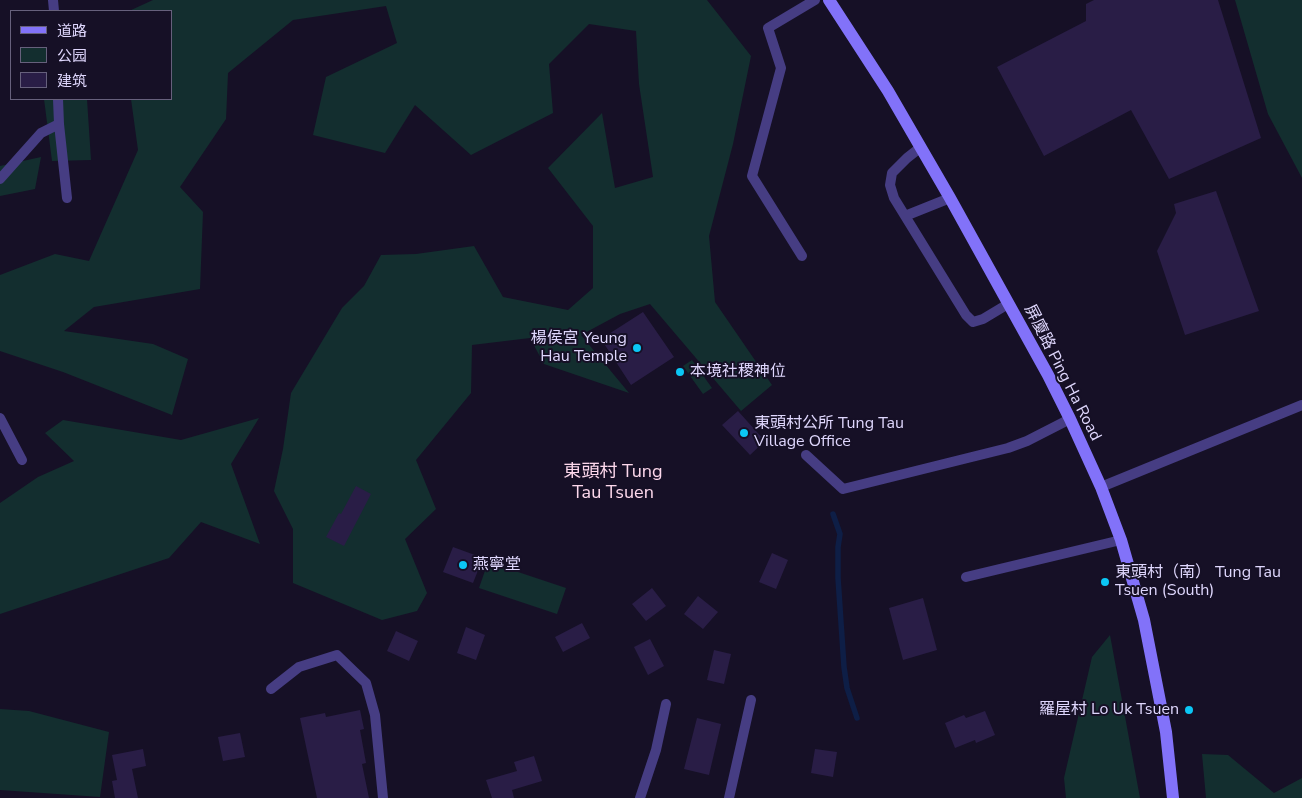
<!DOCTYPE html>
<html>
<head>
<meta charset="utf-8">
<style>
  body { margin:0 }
  #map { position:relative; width:1302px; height:798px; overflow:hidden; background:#161026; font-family:"Nunito Sans","Noto Sans SC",sans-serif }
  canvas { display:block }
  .legend { position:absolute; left:10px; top:10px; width:162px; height:90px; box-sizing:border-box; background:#161026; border:1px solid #66607c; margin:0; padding:6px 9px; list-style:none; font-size:15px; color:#dfd7fd }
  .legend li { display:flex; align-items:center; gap:10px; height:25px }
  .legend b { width:25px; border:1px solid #66607c }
</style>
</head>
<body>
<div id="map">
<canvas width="1302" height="798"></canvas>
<ul class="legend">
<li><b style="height:6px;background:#8272f9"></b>道路</li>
<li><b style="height:14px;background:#132e2f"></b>公园</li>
<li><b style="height:14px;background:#291d46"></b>建筑</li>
</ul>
</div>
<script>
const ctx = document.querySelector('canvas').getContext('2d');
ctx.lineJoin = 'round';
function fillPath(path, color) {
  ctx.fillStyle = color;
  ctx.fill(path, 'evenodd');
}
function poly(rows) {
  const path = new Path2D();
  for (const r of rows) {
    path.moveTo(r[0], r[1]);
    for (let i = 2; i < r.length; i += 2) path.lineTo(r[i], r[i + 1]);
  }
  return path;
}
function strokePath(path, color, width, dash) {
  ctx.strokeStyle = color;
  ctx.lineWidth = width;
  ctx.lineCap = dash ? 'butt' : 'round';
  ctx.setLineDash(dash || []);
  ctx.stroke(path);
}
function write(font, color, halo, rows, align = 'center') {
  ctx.font = font + ' "Nunito Sans","Noto Sans SC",sans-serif';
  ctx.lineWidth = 4;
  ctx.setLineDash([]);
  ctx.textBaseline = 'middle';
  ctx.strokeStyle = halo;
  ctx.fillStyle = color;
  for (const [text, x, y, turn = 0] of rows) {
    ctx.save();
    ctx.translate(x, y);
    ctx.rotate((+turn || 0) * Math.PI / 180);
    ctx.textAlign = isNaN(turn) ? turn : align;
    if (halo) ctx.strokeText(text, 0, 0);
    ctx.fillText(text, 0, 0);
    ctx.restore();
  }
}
const green = poly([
  [153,0,707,0,751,56,733,144,709,236,715,302,772,385,741,411,650,304,620,314,581,335,629,393,544,364,530,338,472,345,471,393,416,460,436,509,405,539,427,593,417,611,382,620,293,583,293,529,274,491,283,449,291,393,342,308,364,286,381,255,416,254,474,246,503,297,568,310,593,288,593,226,548,168,602,113,615,188,653,177,639,84,636,31,589,24,549,64,553,113,471,155,415,105,385,153,313,135,326,77,397,43,386,6,293,20,228,73,226,119,180,187,203,212,200,289,94,307,64,331,153,344,188,359,172,415,63,372,0,351,0,275,55,254,89,261,138,150,131,99,171,99,171,11,129,11],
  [1235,0,1302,0,1302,178,1268,114],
  [44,99,87,99,91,160,52,161],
  [41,157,35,189,0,196,0,166],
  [692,360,712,388,703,394,683,366],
  [259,418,231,464,260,544,201,522,169,558,0,614,0,503,38,477,74,461,45,433,63,420,181,440],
  [488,562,566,588,557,614,479,588],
  [1110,635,1140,798,1066,798,1064,778,1092,657],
  [0,709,29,711,109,732,100,797,0,790],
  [1202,754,1228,755,1274,793,1302,778,1302,798,1206,798]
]);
const stream = poly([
  [833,514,840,534,838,547,838,578,844,667,847,688,857,718]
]);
const building = poly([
  [1094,0,1218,0,1261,138,1169,179,1131,110,1044,156,997,67,1086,21,1086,4],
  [1216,191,1259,311,1185,335,1157,251,1176,213,1174,204],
  [643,312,674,357,631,385,601,339],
  [738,411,765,441,750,455,722,425],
  [356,486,371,494,344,546,326,537,339,513,341,514],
  [453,547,483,558,473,583,443,572],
  [772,553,788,560,776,589,759,582],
  [652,588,666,606,646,621,632,604],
  [698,596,718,612,703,629,684,614],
  [923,598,937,650,903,660,889,608],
  [582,623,590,638,563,652,555,637],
  [466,627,485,635,476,660,457,653],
  [396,631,418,641,409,661,387,651],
  [650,639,664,666,648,675,634,647],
  [714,650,731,654,724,684,707,680],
  [360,710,364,729,360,730,366,763,362,764,369,798,317,798,300,718,325,713,326,717],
  [985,711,995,735,976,743,975,740,955,748,945,723,964,715,966,718],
  [697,718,721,724,709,775,684,769],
  [240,733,245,757,223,761,218,737],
  [143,749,146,766,132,769,138,798,115,798,112,781,117,780,112,755],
  [815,749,837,752,833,777,811,773],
  [534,756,542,781,512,790,514,798,492,798,486,780,517,771,514,762]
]);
const lane = poly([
  [53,0,54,11],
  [58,99,59,124,67,198],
  [921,147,907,158,892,173,890,185,894,198,966,315,973,322,983,319,1008,304],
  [0,179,41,133,59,124],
  [905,216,950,198],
  [802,256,752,176,781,68,768,28,815,0],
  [0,418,22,460],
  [806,455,843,489,1008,448,1027,441,1070,419],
  [1101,487,1302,405],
  [966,577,1121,540],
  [271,689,299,667,337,655,366,683,375,715,383,798],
  [640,798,656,750,666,704],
  [729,798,751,700]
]);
const secondary = poly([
  [829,0,888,91,950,198,1048,375,1070,419,1101,487,1121,540,1144,620,1166,732,1173,798]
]);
const markers = [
  [637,348,5,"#0bc7f5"],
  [680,372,5,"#0bc7f5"],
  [744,433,5,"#0bc7f5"],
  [463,565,5,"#0bc7f5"],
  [1105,582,5,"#0bc7f5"],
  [1189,710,5,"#0bc7f5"]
];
const poiNames = [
  ["楊侯宮 Yeung",627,339,"right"],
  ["Hau Temple",627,357,"right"],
  ["本境社稷神位",690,372],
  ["東頭村公所 Tung Tau",754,424],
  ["Village Office",754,442],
  ["燕寧堂",473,565],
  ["東頭村（南） Tung Tau",1115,573],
  ["Tsuen (South)",1115,591],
  ["羅屋村 Lo Uk Tsuen",1179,710,"right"]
];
const streetNames = [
  ["屏廈路 Ping Ha Road",1062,373,63]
];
const neighbourhoodNames = [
  ["東頭村 Tung",613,473],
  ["Tau Tsuen",613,494]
];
fillPath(green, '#132e2f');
strokePath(stream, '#0e1e46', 5.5);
fillPath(building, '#291d46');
strokePath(lane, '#463d83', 10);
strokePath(secondary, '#8272f9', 12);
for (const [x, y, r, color] of markers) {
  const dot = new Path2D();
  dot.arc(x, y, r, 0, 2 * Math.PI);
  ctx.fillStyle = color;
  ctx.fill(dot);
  strokePath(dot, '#161026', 2);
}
write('16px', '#dfd7fd', '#161026', poiNames, 'left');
write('16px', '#dfd7fd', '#161026', streetNames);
write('18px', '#fdd8ec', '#161026', neighbourhoodNames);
</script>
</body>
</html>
